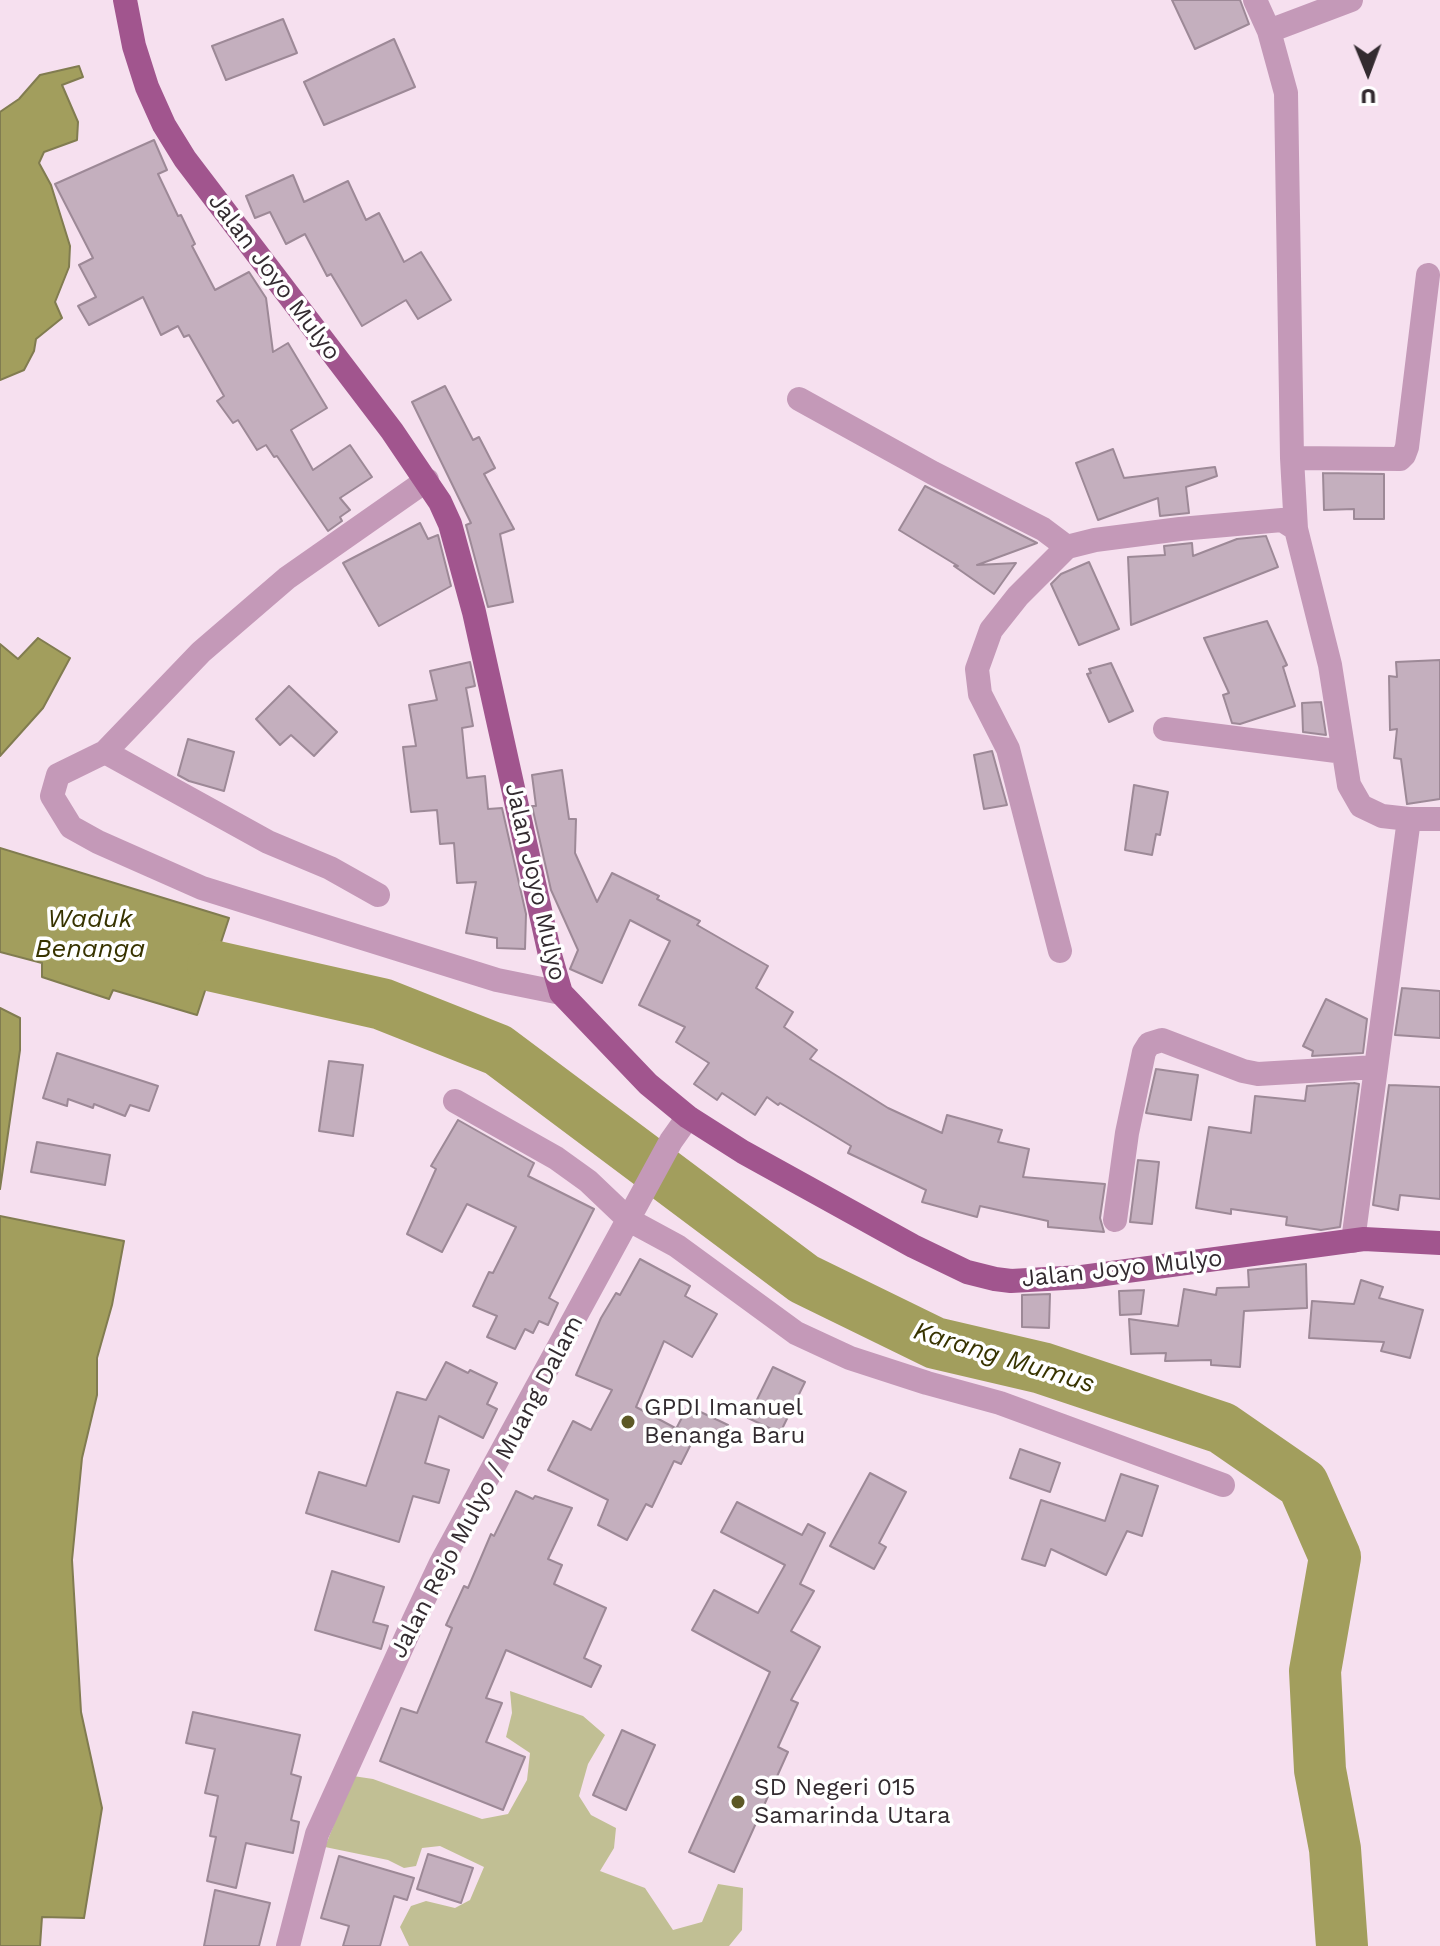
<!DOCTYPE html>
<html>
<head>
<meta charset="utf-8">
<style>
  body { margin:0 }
  #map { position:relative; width:1440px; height:1946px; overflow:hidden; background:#f6e0ef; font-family:"Work Sans",sans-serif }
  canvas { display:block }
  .north { position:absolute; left:1328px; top:32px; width:80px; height:80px; -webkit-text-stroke:6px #fff; paint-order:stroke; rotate:179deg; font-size:22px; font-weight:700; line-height:32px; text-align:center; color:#332b30 }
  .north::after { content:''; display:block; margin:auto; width:28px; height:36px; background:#332b30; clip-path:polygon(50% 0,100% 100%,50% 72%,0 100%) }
</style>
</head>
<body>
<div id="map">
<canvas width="1440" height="1946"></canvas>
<div class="north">U</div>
</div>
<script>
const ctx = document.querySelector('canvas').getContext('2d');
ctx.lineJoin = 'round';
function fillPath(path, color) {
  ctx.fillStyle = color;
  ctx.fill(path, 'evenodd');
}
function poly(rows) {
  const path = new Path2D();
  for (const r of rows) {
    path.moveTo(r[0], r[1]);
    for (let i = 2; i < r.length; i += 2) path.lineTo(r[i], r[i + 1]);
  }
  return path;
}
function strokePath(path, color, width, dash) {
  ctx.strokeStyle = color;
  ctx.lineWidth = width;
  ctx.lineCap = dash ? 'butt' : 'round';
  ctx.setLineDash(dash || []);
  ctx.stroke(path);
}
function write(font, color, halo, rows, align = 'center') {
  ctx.font = font + ' "Work Sans",sans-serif';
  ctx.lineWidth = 7;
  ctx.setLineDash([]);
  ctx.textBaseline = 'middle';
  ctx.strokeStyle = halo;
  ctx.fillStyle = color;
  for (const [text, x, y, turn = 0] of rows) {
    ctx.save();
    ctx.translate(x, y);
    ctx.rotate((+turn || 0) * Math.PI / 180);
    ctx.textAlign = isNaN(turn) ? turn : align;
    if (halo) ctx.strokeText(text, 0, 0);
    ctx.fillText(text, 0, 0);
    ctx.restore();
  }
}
const green = poly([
  [510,1691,583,1716,605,1735,588,1764,579,1796,591,1815,616,1828,614,1848,600,1871,645,1888,673,1930,702,1922,718,1884,743,1888,742,1930,729,1946,409,1946,400,1927,411,1906,426,1901,455,1908,470,1900,484,1867,440,1846,422,1848,416,1866,404,1868,388,1860,325,1847,353,1776,373,1779,482,1819,508,1814,527,1780,530,1753,506,1737,512,1713]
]);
const water = poly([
  [79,66,83,77,62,85,78,122,77,140,44,152,39,163,51,185,70,246,69,267,55,302,62,318,36,339,34,351,24,370,0,380,0,112,19,99,40,75,79,66],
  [38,638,70,658,43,708,0,756,0,644,18,659,38,638],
  [0,848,229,918,197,1015,113,990,109,999,42,977,42,963,0,952,0,848],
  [0,1008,20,1018,20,1050,0,1189,0,1008],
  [0,1216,124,1241,112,1305,97,1358,97,1395,82,1458,72,1560,81,1712,102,1808,84,1918,42,1917,40,1946,0,1946,0,1216]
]);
const river = poly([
  [213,966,382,1004,498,1050,804,1279,935,1343,1042,1368,1222,1428,1303,1484,1335,1557,1315,1671,1320,1770,1335,1849,1342,1946]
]);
const building = poly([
  [1172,0,1240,0,1249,24,1195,49,1172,0],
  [283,19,297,53,226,80,212,46,283,19],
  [394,39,415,87,324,125,304,82,394,39],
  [154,140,167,170,158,174,178,216,181,215,195,244,192,246,215,290,249,272,266,298,273,352,288,343,327,408,291,430,313,470,350,445,372,477,340,498,350,510,340,517,342,521,328,531,277,456,274,457,266,445,257,450,238,420,233,423,217,401,224,396,189,335,184,337,178,326,161,335,143,297,89,325,78,306,96,297,79,265,93,258,55,184,154,140],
  [293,175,304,202,348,181,366,220,379,213,404,262,421,252,451,300,418,319,406,300,362,326,331,274,327,276,305,234,286,244,270,212,255,218,246,196,293,175],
  [445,386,473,440,479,437,495,468,484,474,514,529,500,534,513,602,488,607,466,525,471,523,412,402,445,386],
  [1113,449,1124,478,1215,467,1217,476,1186,487,1189,513,1160,516,1158,498,1098,520,1076,463,1113,449],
  [1323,473,1384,474,1384,519,1354,519,1354,509,1324,510,1323,473],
  [925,486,1037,543,977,565,1016,563,994,594,954,566,958,566,899,530,925,486],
  [420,523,428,539,438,535,451,586,379,626,343,563,420,523],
  [1266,536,1278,567,1131,625,1128,557,1165,555,1164,546,1192,543,1193,556,1237,539,1266,536],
  [1089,562,1119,629,1079,645,1051,584,1061,574,1089,562],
  [1267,621,1287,665,1283,667,1295,706,1240,724,1232,723,1223,695,1229,693,1204,638,1267,621],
  [1440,660,1440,799,1407,804,1401,759,1394,758,1397,729,1390,730,1389,676,1397,677,1396,662,1440,660],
  [470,662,475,686,466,688,473,726,462,728,467,778,485,776,488,809,502,808,526,914,525,949,497,948,497,938,466,933,476,882,457,883,454,843,440,844,437,810,411,812,403,747,416,746,409,705,437,700,430,671,470,662],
  [1111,663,1133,711,1109,722,1087,674,1091,673,1089,669,1111,663],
  [289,686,337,732,314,756,291,735,280,745,256,719,289,686],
  [1321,702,1326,735,1303,732,1302,703,1321,702],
  [188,739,234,752,224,791,189,781,178,775,188,739],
  [992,751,1007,805,984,809,974,755,992,751],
  [562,770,569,819,576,819,575,853,597,902,612,873,659,896,657,899,700,921,697,925,768,966,756,988,793,1012,784,1027,817,1050,810,1059,888,1108,942,1133,947,1115,1002,1130,998,1142,1029,1149,1023,1177,1105,1184,1100,1218,1104,1232,1048,1227,1048,1221,980,1206,977,1217,922,1202,926,1190,848,1153,851,1146,780,1103,778,1105,767,1097,755,1115,722,1093,717,1100,694,1084,709,1063,676,1042,685,1027,639,1005,670,941,630,920,602,983,570,969,578,950,551,890,532,806,536,806,532,775,562,770],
  [1134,785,1168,792,1160,835,1156,834,1152,855,1125,850,1134,785],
  [1402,988,1440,991,1440,1038,1395,1035,1402,988],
  [1326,999,1367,1019,1363,1053,1312,1056,1313,1051,1303,1046,1326,999],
  [57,1053,158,1086,149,1111,130,1105,125,1116,94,1104,93,1108,68,1099,67,1106,43,1098,57,1053],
  [329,1061,363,1065,353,1136,319,1131,329,1061],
  [1156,1069,1198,1075,1191,1120,1146,1113,1156,1069],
  [1354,1083,1359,1084,1340,1227,1321,1230,1286,1225,1287,1217,1231,1209,1231,1214,1196,1208,1209,1127,1251,1133,1255,1096,1305,1101,1307,1086,1354,1083],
  [1389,1085,1440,1087,1440,1199,1400,1195,1398,1210,1373,1205,1389,1085],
  [458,1120,534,1163,528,1176,594,1209,549,1298,558,1303,548,1325,539,1321,533,1333,525,1329,515,1349,487,1337,497,1316,473,1306,489,1272,493,1273,516,1227,467,1204,442,1252,407,1234,436,1169,431,1166,458,1120],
  [37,1142,110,1155,105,1185,31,1172,37,1142],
  [1138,1160,1159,1162,1152,1224,1130,1222,1138,1160],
  [640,1259,690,1286,685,1296,717,1314,692,1357,664,1341,636,1407,694,1438,681,1464,674,1461,652,1507,646,1504,627,1540,598,1525,608,1500,548,1470,573,1421,591,1430,612,1390,576,1375,601,1318,616,1293,620,1295,640,1259],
  [1306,1264,1307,1308,1244,1311,1240,1367,1211,1365,1211,1360,1165,1361,1166,1353,1131,1354,1129,1319,1178,1326,1184,1289,1216,1295,1217,1288,1249,1287,1248,1270,1306,1264],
  [1361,1280,1383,1287,1379,1298,1423,1310,1410,1358,1381,1351,1384,1342,1309,1338,1312,1301,1354,1304,1361,1280],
  [1144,1290,1141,1314,1120,1315,1119,1291,1144,1290],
  [1050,1294,1049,1328,1022,1327,1022,1295,1050,1294],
  [446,1362,468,1373,470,1370,497,1383,487,1404,497,1409,483,1438,439,1416,425,1463,449,1470,439,1503,413,1496,399,1542,306,1513,319,1472,366,1486,397,1392,426,1400,446,1362],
  [773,1367,805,1382,780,1433,748,1418,773,1367],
  [688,1406,728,1425,717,1446,677,1427,688,1406],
  [1020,1449,1060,1463,1050,1492,1010,1478,1020,1449],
  [870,1473,906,1492,879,1543,886,1547,874,1569,830,1546,870,1473],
  [1121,1474,1158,1486,1142,1536,1127,1531,1106,1575,1051,1549,1045,1566,1022,1559,1041,1500,1105,1521,1121,1474],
  [516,1491,533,1499,535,1496,572,1508,548,1559,562,1565,554,1584,606,1608,584,1658,601,1666,591,1687,506,1650,486,1698,502,1703,486,1742,525,1757,503,1810,380,1761,401,1708,417,1713,452,1628,446,1625,464,1586,468,1588,491,1534,494,1536,516,1491],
  [737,1502,802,1535,808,1524,825,1533,800,1584,814,1591,791,1631,820,1647,791,1700,798,1703,778,1747,788,1752,734,1872,689,1852,770,1672,692,1630,714,1590,758,1613,785,1565,721,1532,737,1502],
  [332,1571,384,1587,373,1622,388,1626,381,1649,315,1630,332,1571],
  [193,1712,300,1735,291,1774,301,1777,291,1820,299,1822,293,1853,246,1843,236,1888,207,1881,216,1837,210,1836,218,1796,205,1793,215,1749,186,1743,193,1712],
  [622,1730,655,1745,626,1810,593,1795,622,1730],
  [428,1854,473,1868,461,1903,417,1889,428,1854],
  [339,1856,414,1878,407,1900,394,1896,380,1946,343,1946,349,1926,321,1918,339,1856],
  [215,1890,270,1903,259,1946,204,1946,215,1890]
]);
const minor = poly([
  [1255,0,1269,31,1286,93,1292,458,1296,529],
  [1269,31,1351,0],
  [799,399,933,473,1043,529,1067,547],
  [1292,458,1400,459,1404,455,1407,447,1428,275],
  [427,480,287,578,201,652,105,752,58,775,52,796,71,827,98,842,202,888,497,980,561,993],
  [1165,729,1344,752],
  [105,752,268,842,330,868,378,895],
  [1409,819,1440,819],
  [1060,951,1008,749,980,694,977,669,991,630,1018,596,1067,547,1095,540,1180,529,1282,520,1296,529,1330,665,1349,785,1361,806,1382,816,1409,819,1353,1241],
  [455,1101,556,1158,588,1181,629,1220,677,1246,796,1333,850,1358,927,1383,1000,1403,1223,1485],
  [1115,1220,1127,1133,1144,1052,1149,1044,1162,1040,1243,1071,1258,1074,1376,1067],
  [288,1946,317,1834,414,1620,441,1563,671,1141,688,1117]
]);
const major = poly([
  [125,0,134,46,147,87,164,125,185,159,392,431,440,502,450,524,474,612,550,955,561,993,648,1084,688,1117,743,1152,913,1246,967,1272,995,1279,1011,1281,1082,1277,1364,1239,1440,1243]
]);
const markers = [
  [628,1422,8,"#5c5825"],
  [738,1802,8,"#5c5825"]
];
const streetNames = [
  ["Jalan Joyo Mulyo",274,277,53],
  ["Jalan Joyo Mulyo",535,882,77],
  ["Jalan Joyo Mulyo",1122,1269,-6],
  ["Jalan Rejo Mulyo / Muang Dalam",487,1487,-62]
];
const poiNames = [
  ["GPDI Imanuel",644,1408],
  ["Benanga Baru",644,1436],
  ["SD Negeri 015",754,1788],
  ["Samarinda Utara",754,1816]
];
const waterNames = [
  ["Waduk",90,919],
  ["Benanga",90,949],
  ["Karang Mumus",1004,1358,17]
];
fillPath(green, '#c1bf94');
fillPath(water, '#a29e5d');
strokePath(water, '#817c50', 2);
strokePath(river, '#a29e5d', 52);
fillPath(building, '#c4afbe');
strokePath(building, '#9d8997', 2);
strokePath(minor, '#c499b8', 24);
strokePath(major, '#a1558e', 24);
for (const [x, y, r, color] of markers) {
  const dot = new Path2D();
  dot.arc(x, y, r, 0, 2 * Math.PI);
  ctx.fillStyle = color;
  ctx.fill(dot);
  strokePath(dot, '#fff', 3);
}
write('24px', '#332b30', '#fff', streetNames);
write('24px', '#332b30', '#fff', poiNames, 'left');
write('italic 26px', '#373300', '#fff', waterNames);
</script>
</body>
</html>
